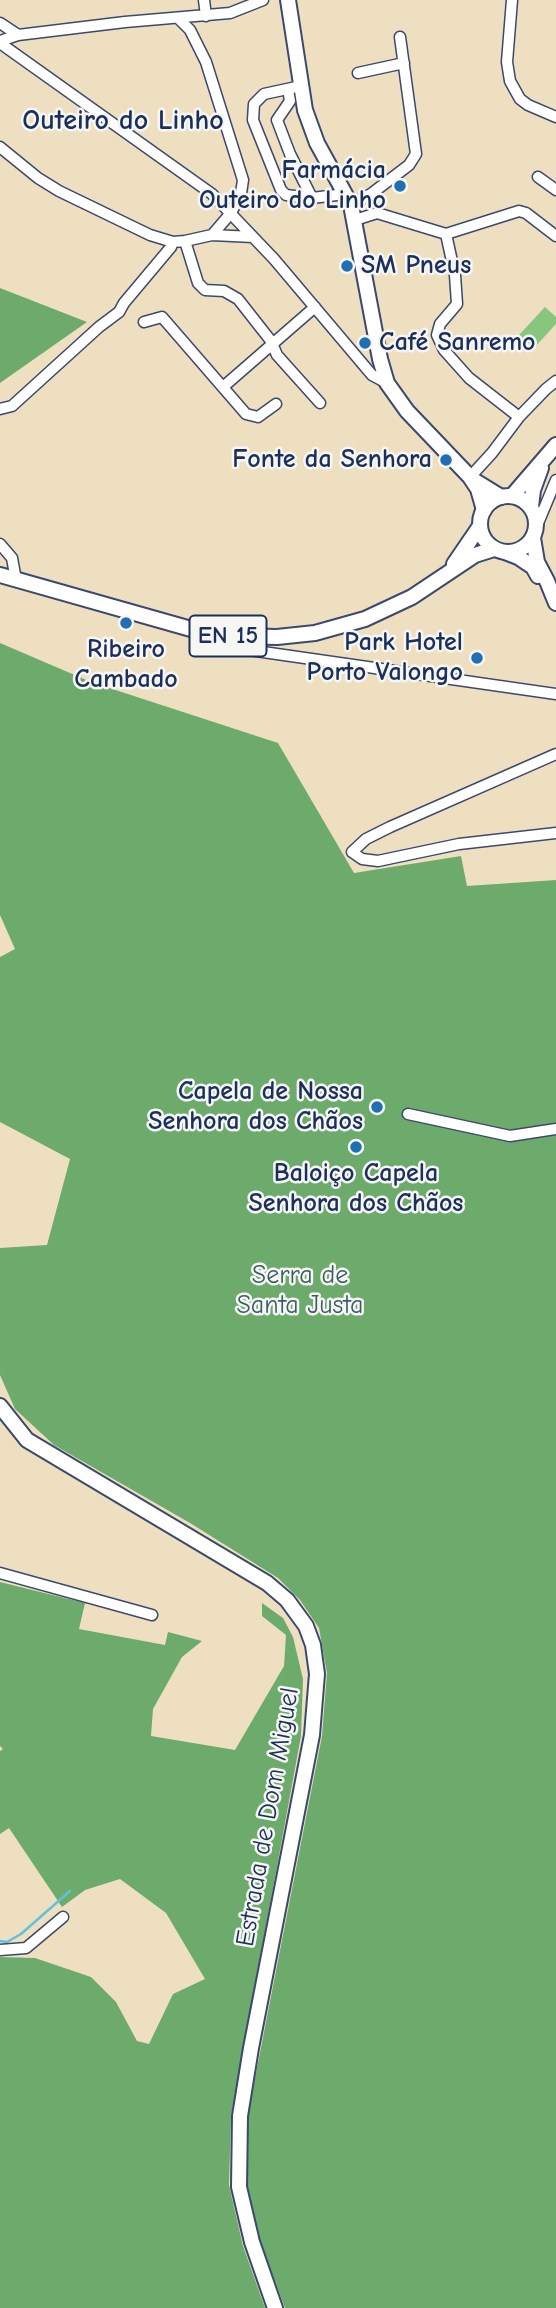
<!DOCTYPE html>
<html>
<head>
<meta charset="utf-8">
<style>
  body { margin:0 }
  canvas { display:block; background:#efdfc1 }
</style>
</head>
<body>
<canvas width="556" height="2308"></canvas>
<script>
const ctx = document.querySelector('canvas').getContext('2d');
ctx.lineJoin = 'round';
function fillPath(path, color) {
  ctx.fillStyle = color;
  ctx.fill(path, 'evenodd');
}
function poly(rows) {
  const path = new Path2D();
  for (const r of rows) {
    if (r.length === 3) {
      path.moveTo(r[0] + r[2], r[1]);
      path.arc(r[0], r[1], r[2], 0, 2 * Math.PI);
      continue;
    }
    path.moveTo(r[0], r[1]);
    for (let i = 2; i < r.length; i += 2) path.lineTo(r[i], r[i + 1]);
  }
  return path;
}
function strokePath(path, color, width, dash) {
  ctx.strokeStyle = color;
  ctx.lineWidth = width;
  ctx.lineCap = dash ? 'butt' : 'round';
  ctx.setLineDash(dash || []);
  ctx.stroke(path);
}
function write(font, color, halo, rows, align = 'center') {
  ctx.font = font + ' "Comic Neue",sans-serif';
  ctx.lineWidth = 5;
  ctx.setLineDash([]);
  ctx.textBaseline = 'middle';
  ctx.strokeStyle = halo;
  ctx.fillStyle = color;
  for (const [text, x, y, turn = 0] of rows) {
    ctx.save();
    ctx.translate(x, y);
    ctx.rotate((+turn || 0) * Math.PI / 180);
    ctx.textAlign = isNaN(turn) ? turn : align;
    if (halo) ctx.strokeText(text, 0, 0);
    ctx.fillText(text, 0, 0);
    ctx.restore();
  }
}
const green = poly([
  [545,307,556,317,556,324,534,348,519,335]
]);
const forest = poly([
  [0,288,87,322,0,383],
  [0,643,91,682,278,743,354,873,461,856,467,886,556,880,556,2308,285,2308,259,2238,247,2186,247,2119,322,1736,327,1673,319,1628,300,1600,278,1578,190,1523,54,1445,15,1409,0,1375,0,1248,47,1245,70,1159,0,1122,0,957,15,949,0,915],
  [0,1582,85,1603,79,1629,165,1645,168,1632,202,1641,182,1657,153,1709,151,1736,235,1750,284,1666,286,1635,262,1616,262,1603,283,1618,293,1637,303,1679,301,1736,231,2116,229,2185,243,2246,265,2308,0,2308,0,1957,35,1958,91,1977,116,2002,137,2041,149,2044,173,1994,205,1979,166,1913,120,1879,85,1890,62,1907,9,1828,0,1834,0,1751,3,1749,0,1746]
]);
const stream = poly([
  [0,1941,7,1942,21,1934,70,1891]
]);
const street = poly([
  [204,0,206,16],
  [512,0,507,62,510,81,520,99,528,105,556,117],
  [178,18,190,30,206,62,243,180,241,193,231,213,212,235],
  [0,23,18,35],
  [0,41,18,35,125,22,230,13,263,0],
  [0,43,212,194,274,259,372,375,387,383],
  [358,73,404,63],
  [301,86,264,94,254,104,253,120,281,190,286,195,312,198,345,194],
  [288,89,290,101,277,120,290,154,312,198],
  [0,147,38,178,59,191,150,235,173,242,185,241,212,235,253,237],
  [538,177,556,190],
  [351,205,371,194,409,165,416,154,400,37],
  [377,213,446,234,519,211,526,213,556,236],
  [355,220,377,213],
  [446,234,455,275,457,304,440,324,437,335,444,350,469,378,519,417],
  [185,241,198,283,205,290,224,291,238,299,271,341,277,355,320,403],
  [144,322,162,317,246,414,258,417,276,404],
  [223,387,315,307],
  [0,409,12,406,99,327,119,312,124,303,171,247,173,242],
  [470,477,492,453,519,417,546,389,556,381],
  [536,528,556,480],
  [0,544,12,558,16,580],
  [233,636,235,648,556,694],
  [556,754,390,827,366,839,352,852,362,859,378,861,459,844,556,833],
  [408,1114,510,1136,556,1129],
  [0,1573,152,1615],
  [0,1950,26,1948,63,1917]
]);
const secondary = poly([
  [288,0,305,110,317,143,351,205,380,359,387,383,407,411,470,477,478,489,484,510],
  [475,481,501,497],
  [533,538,537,562,547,581,556,603],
  [505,552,518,557,533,567,538,576]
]);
const primary = poly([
  [508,524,28],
  [512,496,556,445],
  [531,507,533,490,541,468],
  [454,564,480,526],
  [0,575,191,629,233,636,277,637,315,633,365,619,412,597,475,555,494,549],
  [0,1406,27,1440,267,1583,287,1600,306,1626,313,1645,317,1674,312,1735,251,2048,240,2116,239,2187,252,2242,275,2308]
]);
const markers = [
  [400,186,7,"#1f6fb2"],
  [347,266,7,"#1f6fb2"],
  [365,343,7,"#1f6fb2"],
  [446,460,7,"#1f6fb2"],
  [126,623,7,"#1f6fb2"],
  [477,658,7,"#1f6fb2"],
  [377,1107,7,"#1f6fb2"],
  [356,1147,7,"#1f6fb2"]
];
const shields = [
  [228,636,77]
];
const shieldNames = [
  ["EN 15",228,636]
];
const poiNames = [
  ["Farmácia",386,171],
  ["Outeiro do Linho",386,201],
  ["SM Pneus",361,266,"left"],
  ["Café Sanremo",379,343,"left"],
  ["Fonte da Senhora",432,460],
  ["Park Hotel",463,643],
  ["Porto Valongo",463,673],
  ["Ribeiro",126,650,"center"],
  ["Cambado",126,680,"center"],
  ["Capela de Nossa",363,1092],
  ["Senhora dos Chãos",363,1122],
  ["Baloiço Capela",356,1174,"center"],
  ["Senhora dos Chãos",356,1204,"center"]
];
const parkNames = [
  ["Serra de",300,1276],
  ["Santa Justa",300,1306]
];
const streetNames = [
  ["Estrada de Dom Miguel",268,1817,-80]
];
const neighbourhoodNames = [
  ["Outeiro do Linho",123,121]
];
fillPath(green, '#87c67d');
fillPath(forest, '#6dab6c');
strokePath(stream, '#5fc3dd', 2.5);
strokePath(street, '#3b496d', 13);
strokePath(secondary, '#3b496d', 18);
strokePath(primary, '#3b496d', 18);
strokePath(street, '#fff', 10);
strokePath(secondary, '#fff', 14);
strokePath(primary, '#fff', 14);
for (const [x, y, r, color] of markers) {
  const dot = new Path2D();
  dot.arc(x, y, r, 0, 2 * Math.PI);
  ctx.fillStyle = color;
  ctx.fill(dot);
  strokePath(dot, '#f6f6f2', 2.5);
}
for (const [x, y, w] of shields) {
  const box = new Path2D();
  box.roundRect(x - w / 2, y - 20.5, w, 41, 5);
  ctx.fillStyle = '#f6f6f2';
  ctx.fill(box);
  strokePath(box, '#1b2f5e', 2);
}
write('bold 24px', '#1b2f5e', null, shieldNames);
write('bold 26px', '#1b2f5e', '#f6f6f2', poiNames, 'right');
write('26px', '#3b5c67', '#f6f6f2', parkNames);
write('26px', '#1b2f5e', '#f6f6f2', streetNames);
write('bold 28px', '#1b2f5e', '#f6f6f2', neighbourhoodNames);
</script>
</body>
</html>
